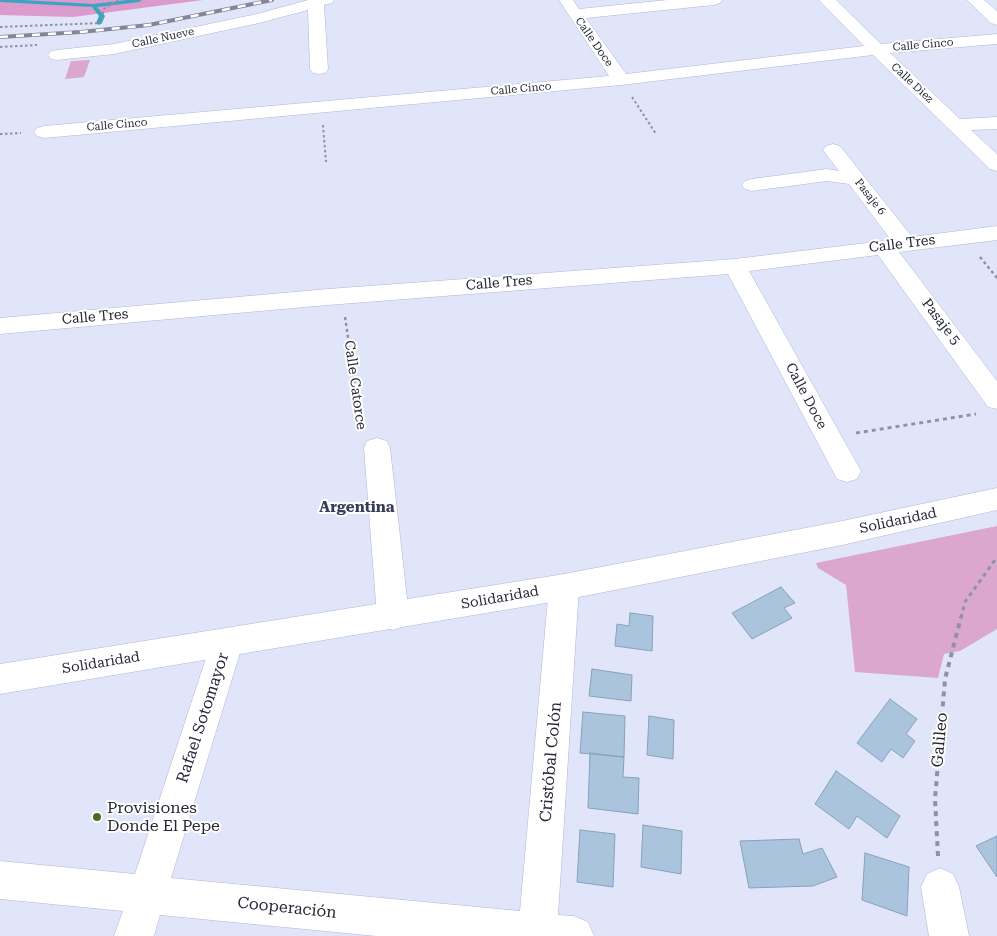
<!DOCTYPE html>
<html>
<head>
<meta charset="utf-8">
<style>
  body { margin:0 }
  canvas { display:block; background:#e1e5f9 }
</style>
</head>
<body>
<canvas width="997" height="936"></canvas>
<script>
const ctx = document.querySelector('canvas').getContext('2d');
ctx.lineJoin = 'round';
function fillPath(path, color) {
  ctx.fillStyle = color;
  ctx.fill(path, 'evenodd');
}
function poly(rows) {
  const path = new Path2D();
  for (const r of rows) {
    path.moveTo(r[0], r[1]);
    for (let i = 2; i < r.length; i += 2) path.lineTo(r[i], r[i + 1]);
  }
  return path;
}
function strokePath(path, color, width, dash) {
  ctx.strokeStyle = color;
  ctx.lineWidth = width;
  ctx.lineCap = dash ? 'butt' : 'round';
  ctx.setLineDash(dash || []);
  ctx.stroke(path);
}
function write(font, color, halo, rows, align = 'center') {
  ctx.font = font + ' "Roboto Serif",serif';
  ctx.lineWidth = 4;
  ctx.setLineDash([]);
  ctx.textBaseline = 'middle';
  ctx.strokeStyle = halo;
  ctx.fillStyle = color;
  for (const [text, x, y, turn = 0] of rows) {
    ctx.save();
    ctx.translate(x, y);
    ctx.rotate((+turn || 0) * Math.PI / 180);
    ctx.textAlign = isNaN(turn) ? turn : align;
    if (halo) ctx.strokeText(text, 0, 0);
    ctx.fillText(text, 0, 0);
    ctx.restore();
  }
}
const green = poly([
  [90,60,84,77,65,79,71,61],
  [997,526,997,629,960,651,944,654,938,678,855,672,846,585,818,568,816,563]
]);
const forest = poly([
  [0,0,203,0,73,17,0,15]
]);
const stream = poly([
  [0,0,23,0,93,4,127,0,142,0,139,2,97,7,105,16,102,23,99,25,96,23,99,16,92,7,0,2,0,0]
]);
const building = poly([
  [781,587,795,603,784,608,792,618,752,639,732,613,781,587],
  [630,613,653,616,652,651,615,646,617,624,629,626,630,613],
  [592,669,632,675,631,701,589,696,592,669],
  [890,699,917,719,906,734,915,741,903,758,891,749,882,762,857,743,890,699],
  [583,712,625,716,624,757,580,753,583,712],
  [649,716,674,720,673,759,647,755,649,716],
  [590,753,624,757,623,777,639,778,638,814,588,808,590,753],
  [836,771,900,816,887,838,857,816,849,829,815,804,836,771],
  [643,825,682,831,681,874,641,867,643,825],
  [580,830,615,834,613,887,577,882,580,830],
  [997,836,997,877,976,846,997,836],
  [799,839,803,854,822,848,837,877,813,886,749,888,740,841,799,839],
  [865,853,909,867,907,916,862,900,865,853]
]);
const pathFar3 = poly([
  [0,27,101,23,104,9,118,0],
  [0,47,37,45],
  [632,97,656,134],
  [323,125,326,162],
  [0,134,21,133]
]);
const pathFar2 = poly([
  [980,257,997,278],
  [345,317,352,364]
]);
const pathFar1 = poly([
  [352,363,361,429],
  [856,433,976,414],
  [961,618,965,602,997,557]
]);
const path = poly([
  [938,856,935,799,945,679,961,617]
]);
const minor = poly([
  [308,0,334,0,332,3,324,5,328,69,325,73,319,74,313,73,310,69,308,10,259,23,114,54,57,60,51,59,48,55,51,51,57,50,114,44,257,14,308,0],
  [559,0,573,0,579,9,667,0,722,0,720,3,714,5,586,18,626,74,864,46,819,0,836,0,881,44,997,34,997,44,890,53,960,119,997,117,997,129,971,130,997,154,997,171,990,169,873,55,621,85,44,138,37,136,34,132,37,128,44,126,609,76,559,0],
  [967,0,984,0,997,11,997,25,991,23,967,0],
  [833,144,840,146,912,237,997,226,997,240,899,252,997,381,997,409,988,407,878,255,749,271,861,471,857,479,847,482,837,479,728,274,328,305,0,334,0,318,328,289,735,259,891,240,849,184,827,181,752,191,745,189,742,185,745,181,752,179,827,169,839,171,823,150,826,146,833,144],
  [377,438,387,441,390,448,409,616,404,626,393,630,382,626,377,616,364,448,367,441,377,438],
  [564,574,575,578,579,587,558,915,574,916,588,922,594,936,376,936,160,915,154,936,114,936,123,911,0,899,0,861,135,874,211,643,216,633,227,629,238,633,243,643,171,878,520,911,549,587,553,578,564,574],
  [940,868,953,874,959,887,969,936,929,936,921,887,927,874,940,868]
]);
const major = poly([
  [997,488,997,510,842,545,564,600,0,694,0,664,564,574,842,521,997,488]
]);
const rail = poly([
  [0,37,81,32,149,25,272,0]
]);
const markers = [
  [97,817,5,"#476d27"]
];
const farStreetnames = [
  ["Calle Nueve",163,38,-12],
  ["Calle Doce",594,42,55],
  ["Calle Cinco",923,45,-5],
  ["Calle Diez",912,83,43],
  ["Calle Cinco",521,89,-5],
  ["Calle Cinco",117,125,-5],
  ["Pasaje 6",870,197,52]
];
const streetNames = [
  ["Calle Tres",902,244,-7],
  ["Calle Tres",499,283,-5],
  ["Calle Tres",95,317,-5],
  ["Pasaje 5",941,322,53],
  ["Calle Catorce",355,385,82],
  ["Calle Doce",806,396,62],
  ["Solidaridad",898,521,-12],
  ["Solidaridad",500,598,-10],
  ["Solidaridad",101,663,-9]
];
const neighbourhoodNames = [
  ["Argentina",357,508]
];
const nearStreetnames = [
  ["Rafael Sotomayor",203,718,-72],
  ["Galileo",940,740,-85],
  ["Cristóbal Colón",551,762,-85],
  ["Cooperación",287,908,6]
];
const nearPoinames = [
  ["Provisiones",107,808],
  ["Donde El Pepe",107,826]
];
fillPath(green, '#dba7cf');
fillPath(forest, '#db9bcd');
fillPath(stream, '#3ca4c0');
fillPath(building, '#aac4de');
strokePath(building, '#88a1ba', 1);
strokePath(minor, '#afb5d5', 1);
strokePath(major, '#afb5d5', 1);
strokePath(pathFar3, '#8f92a2', 2, [2.5, 2.5]);
strokePath(pathFar2, '#8f92a2', 2.5, [3, 3]);
strokePath(pathFar1, '#8f92a2', 3, [4, 4]);
strokePath(path, '#8f92a2', 4, [5, 5]);
fillPath(minor, '#fff');
fillPath(major, '#fff');
strokePath(rail, '#838696', 4);
strokePath(rail, '#fff', 2.5, [8]);
for (const [x, y, r, color] of markers) {
  const dot = new Path2D();
  dot.arc(x, y, r, 0, 2 * Math.PI);
  ctx.fillStyle = color;
  ctx.fill(dot);
  strokePath(dot, '#fff', 2);
}
write('11px', '#262834', '#fff', farStreetnames);
write('14px', '#262834', '#fff', streetNames);
write('bold 15px', '#373c57', '#fff', neighbourhoodNames);
write('16px', '#262834', '#fff', nearStreetnames);
write('16px', '#262834', '#fff', nearPoinames, 'left');
</script>
</body>
</html>
